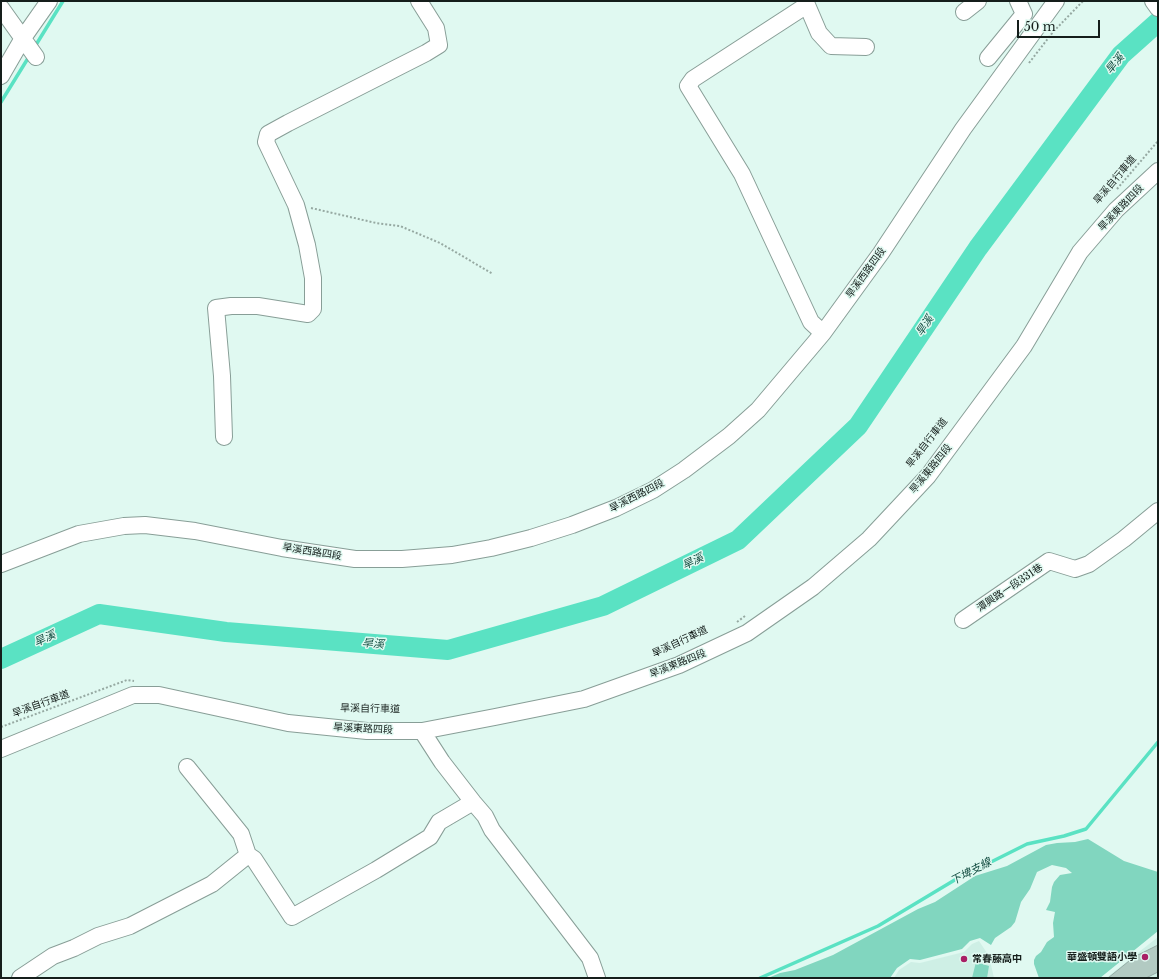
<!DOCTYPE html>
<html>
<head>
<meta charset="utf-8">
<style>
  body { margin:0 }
  #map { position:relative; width:1159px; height:979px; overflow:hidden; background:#e0f9f1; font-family:"Libre Baskerville",serif }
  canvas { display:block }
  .frame { position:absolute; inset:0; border:2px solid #151e1b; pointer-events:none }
  .scale { position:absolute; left:1017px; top:20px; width:83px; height:18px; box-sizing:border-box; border:2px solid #151e1b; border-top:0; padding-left:5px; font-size:12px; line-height:14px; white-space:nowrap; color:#151e1b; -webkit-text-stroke:3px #e0f9f1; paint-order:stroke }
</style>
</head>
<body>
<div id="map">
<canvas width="1159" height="979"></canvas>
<div class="frame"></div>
<div class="scale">50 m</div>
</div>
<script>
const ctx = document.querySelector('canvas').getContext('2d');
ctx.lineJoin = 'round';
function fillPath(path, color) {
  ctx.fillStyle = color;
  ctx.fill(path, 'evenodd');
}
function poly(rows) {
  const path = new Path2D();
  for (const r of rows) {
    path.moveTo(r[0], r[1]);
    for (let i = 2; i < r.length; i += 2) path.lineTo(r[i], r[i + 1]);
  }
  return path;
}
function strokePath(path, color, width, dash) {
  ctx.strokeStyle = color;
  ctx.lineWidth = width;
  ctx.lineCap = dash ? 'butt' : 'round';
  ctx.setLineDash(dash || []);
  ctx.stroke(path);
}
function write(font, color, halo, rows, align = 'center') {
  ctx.font = font + ' "Libre Baskerville","Noto Sans TC",serif';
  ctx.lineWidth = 3;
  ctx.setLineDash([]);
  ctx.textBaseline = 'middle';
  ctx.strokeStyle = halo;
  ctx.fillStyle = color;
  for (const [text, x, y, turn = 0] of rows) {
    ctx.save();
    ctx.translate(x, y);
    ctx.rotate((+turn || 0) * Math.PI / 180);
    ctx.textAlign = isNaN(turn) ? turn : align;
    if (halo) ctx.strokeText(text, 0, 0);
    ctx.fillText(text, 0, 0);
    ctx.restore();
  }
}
const built = poly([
  [1158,937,1158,978,1106,978],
  [979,941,989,956,994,978,894,978,899,970,911,962,920,963,964,952,972,944]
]);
const green = poly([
  [1088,839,1124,861,1158,872,1158,931,1100,978,1058,978,1057,977,1055,978,1039,978,1034,964,1034,960,1036,956,1041,952,1047,942,1054,937,1053,923,1055,912,1046,910,1050,902,1052,887,1054,882,1060,875,1072,873,1066,868,1052,865,1037,872,1030,889,1021,902,1015,922,1011,927,995,938,991,945,980,938,970,941,962,949,920,960,910,959,897,968,890,978,768,978,780,973,795,970,833,955,918,909,935,902,975,876,1007,866,1046,845,1057,843,1075,842],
  [976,962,989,966,987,978,972,978]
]);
const stream = poly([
  [34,48,63,1],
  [1,102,30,55],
  [760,978,878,926,963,875,987,864,1027,844,1064,836,1086,829,1158,742]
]);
const river = poly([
  [1,659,99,614,226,632,448,650,603,606,738,540,858,426,978,248,1121,55,1158,22]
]);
const building = poly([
  [1158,945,1158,972,1146,978,1108,978,1134,957,1158,945]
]);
const path = poly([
  [1029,63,1053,32,1083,1],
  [1117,189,1158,141],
  [311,208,376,223,400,226,440,243,493,274],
  [737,622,745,616],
  [1,727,127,680,134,681]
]);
const minor = poly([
  [805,1,807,5,693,79,688,86,742,174,811,322,823,333],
  [1153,1,1158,8],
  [807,5,819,33,831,46,866,47],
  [1,8,36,57],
  [964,12,978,1],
  [988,58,1024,14,1018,1],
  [1,76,23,38,49,1],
  [224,437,222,376,216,308,231,306,258,306,308,314,313,309,313,278,307,245,296,205,266,142,268,134,288,123,426,53,439,45,436,28,419,1],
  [1,564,79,534,124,526,145,525,195,531,282,548,355,559,402,559,452,555,491,548,531,538,572,525,616,508,653,490,684,470,729,436,758,410,823,333,881,253,963,129,1056,1],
  [963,620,1049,561,1075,569,1089,564,1124,539,1158,511],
  [422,731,442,762,473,802,485,816,492,830,590,958,597,978],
  [1,749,133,695,159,695,288,723,367,731,422,731,495,717,584,699,679,665,747,633,813,587,869,539,928,476,1024,346,1080,252,1116,210,1158,171],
  [187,767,241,834,248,855,254,859,292,917,376,870,430,837,439,822,473,802],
  [20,978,53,956,74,948,98,936,130,926,212,884,248,855]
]);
const markers = [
  [1145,957,4,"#a81f65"],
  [964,959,4,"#a81f65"]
];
const streetNames = [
  ["旱溪自行車道",1115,180,-50],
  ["旱溪東路四段",1121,208,-46],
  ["旱溪西路四段",866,273,-54],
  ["旱溪自行車道",927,443,-52],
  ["旱溪東路四段",931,469,-51],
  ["旱溪西路四段",637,496,-27],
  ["旱溪西路四段",312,552,9],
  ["潭興路一段331巷",1010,588,-34],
  ["旱溪自行車道",680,642,-25],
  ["旱溪東路四段",678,664,-22],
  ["旱溪自行車道",41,704,-20],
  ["旱溪自行車道",370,709,1],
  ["旱溪東路四段",363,729,3]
];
const poiNames = [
  ["華盛頓雙語小學",1137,957],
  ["常春藤高中",972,959,"left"]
];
const waterNames = [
  ["旱溪",1115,64,-51],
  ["旱溪",925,326,-56],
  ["旱溪",693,562,-26],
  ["旱溪",45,639,-25],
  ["旱溪",373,644,5],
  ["下埤支線",971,872,-28]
];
fillPath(built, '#ceefe5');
fillPath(green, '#81d6bf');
strokePath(stream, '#5ae2c3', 3.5);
strokePath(river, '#5ae2c3', 20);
fillPath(building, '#b2cac2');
strokePath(building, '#96ada6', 1);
strokePath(minor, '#889e97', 18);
strokePath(path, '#96a9a2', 2, [2, 2]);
strokePath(minor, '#fff', 16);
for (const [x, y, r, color] of markers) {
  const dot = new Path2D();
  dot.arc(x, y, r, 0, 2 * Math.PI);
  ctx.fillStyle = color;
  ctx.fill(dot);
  strokePath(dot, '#e0f9f1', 1.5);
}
write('10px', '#151e1b', '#e0f9f1', streetNames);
write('bold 10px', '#151e1b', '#e0f9f1', poiNames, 'right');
write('italic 11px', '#104b3f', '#e0f9f1', waterNames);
</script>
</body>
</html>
